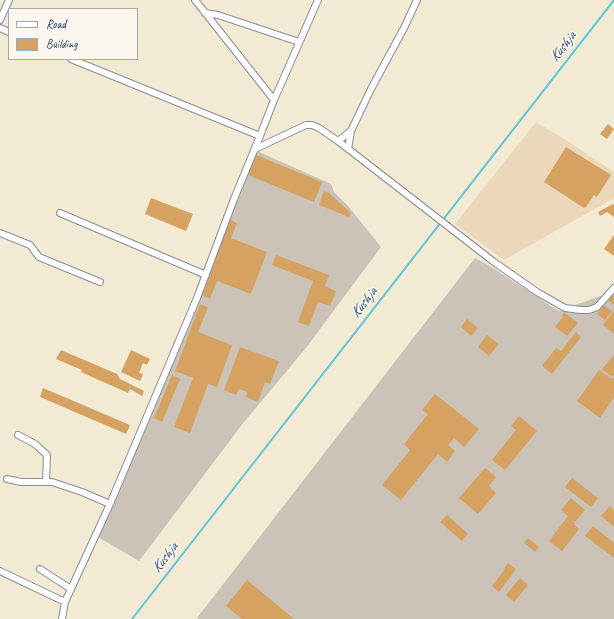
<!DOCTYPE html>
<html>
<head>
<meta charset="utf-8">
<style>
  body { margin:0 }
  #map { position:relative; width:614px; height:619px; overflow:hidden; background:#f3ead3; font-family:Caveat,sans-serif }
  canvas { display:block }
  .legend { position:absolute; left:8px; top:8px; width:130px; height:52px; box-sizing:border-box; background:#fbf7ec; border:1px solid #a1a7b3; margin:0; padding:5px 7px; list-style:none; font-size:12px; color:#1b2f5e }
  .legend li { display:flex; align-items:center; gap:8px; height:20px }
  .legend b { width:20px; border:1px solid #a1a7b3 }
</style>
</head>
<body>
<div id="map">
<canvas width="614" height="619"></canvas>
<ul class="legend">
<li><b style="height:5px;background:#fff"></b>Road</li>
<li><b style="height:11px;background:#d5a262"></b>Building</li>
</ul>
</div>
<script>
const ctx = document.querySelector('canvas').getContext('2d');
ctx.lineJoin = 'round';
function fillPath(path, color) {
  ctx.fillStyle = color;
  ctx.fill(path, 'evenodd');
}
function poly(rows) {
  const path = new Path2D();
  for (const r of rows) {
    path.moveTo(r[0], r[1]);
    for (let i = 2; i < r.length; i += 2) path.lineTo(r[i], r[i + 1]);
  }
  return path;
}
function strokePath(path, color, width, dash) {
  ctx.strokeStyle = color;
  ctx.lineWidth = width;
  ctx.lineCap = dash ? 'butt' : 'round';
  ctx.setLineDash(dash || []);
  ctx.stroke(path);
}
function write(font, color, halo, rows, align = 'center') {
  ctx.font = font + ' Caveat,sans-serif';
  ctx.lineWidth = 3;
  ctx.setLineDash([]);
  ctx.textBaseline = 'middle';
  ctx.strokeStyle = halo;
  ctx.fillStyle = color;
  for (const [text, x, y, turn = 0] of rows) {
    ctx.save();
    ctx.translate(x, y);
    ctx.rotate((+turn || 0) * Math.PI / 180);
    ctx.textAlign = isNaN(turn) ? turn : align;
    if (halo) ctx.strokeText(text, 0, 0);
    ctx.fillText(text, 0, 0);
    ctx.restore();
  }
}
const built = poly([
  [536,122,566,140,614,172,614,198,504,260,455,224]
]);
const industrial = poly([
  [257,151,331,184,334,192,348,206,381,247,306,348,244,422,139,561,98,537,246,173],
  [475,258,488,265,559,311,614,291,614,619,199,619,197,618]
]);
const stream = poly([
  [132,619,614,0]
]);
const building = poly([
  [608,124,614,129,607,139,600,134],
  [566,147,611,175,597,197,594,195,586,207,584,208,544,182],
  [256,155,322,182,314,202,248,175],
  [324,191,329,193,351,213,349,217,319,205],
  [151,198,193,214,186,231,145,214],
  [613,204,614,205,614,217,607,212,600,216,598,212],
  [230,220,237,223,231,238,267,252,251,294,217,281,210,299,202,295],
  [614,235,614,256,604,249],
  [276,255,329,275,325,286,336,291,330,306,318,302,309,326,298,322,313,281,272,265],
  [611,294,614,296,614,305,607,300],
  [200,304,208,307,198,332,232,345,217,387,208,384,190,433,174,427,193,378,175,371],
  [604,305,612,311,605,320,597,314],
  [614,310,614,334,603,325],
  [564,312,578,323,567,336,555,327,563,317,562,316],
  [467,319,478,328,471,336,461,327],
  [576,332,581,337,552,374,542,366,556,348,561,351],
  [487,335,499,344,489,356,478,347],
  [240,347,279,361,270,384,265,382,258,402,246,397,247,392,239,389,236,395,224,390],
  [61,350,117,374,120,379,144,391,142,396,130,389,128,393,81,372,82,370,56,359],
  [131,350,150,359,147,365,143,363,139,373,143,374,140,381,121,372],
  [614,355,614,375,612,377,602,369],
  [599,370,612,379,614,377,614,397,600,418,577,401],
  [172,375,180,379,162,422,154,418],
  [43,388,130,425,126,434,40,397],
  [435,394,479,429,464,447,454,438,448,445,455,451,447,462,438,454,401,500,382,485,410,450,404,444,428,414,422,410],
  [519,416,537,431,505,470,492,460,516,430,511,426],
  [485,468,496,477,489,486,496,493,478,514,459,498],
  [572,478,598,498,591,507,565,487],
  [571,498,585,510,575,522,572,520,572,521,575,523,574,524,579,529,562,551,549,541,568,516,561,510],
  [610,506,614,510,614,527,601,516],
  [447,515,468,534,462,541,440,522],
  [593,526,614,543,614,558,585,536],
  [528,538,539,547,535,552,524,543],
  [508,563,516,569,499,592,492,586,505,569,504,568],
  [520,578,528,585,514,602,506,595],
  [247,580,294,619,242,619,226,606]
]);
const minor = poly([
  [195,0,274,100],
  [205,13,218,15,299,42],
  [0,20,9,0],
  [0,28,9,32],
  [71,59,260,136],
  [338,141,351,131,371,89,405,26,417,0],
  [255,149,306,125,312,125,319,128,338,141,494,262,537,292,565,308,581,310,589,310,597,307,614,288],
  [348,149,351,131],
  [60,213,206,275],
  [0,233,30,245,39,257,100,282],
  [18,435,35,444,47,455,46,482],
  [7,479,21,482,52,482,82,492,110,504],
  [40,569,71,589],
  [0,571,65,602],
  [62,619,65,602,110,504,197,298,234,199,260,136,274,100,318,0]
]);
const waterNames = [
  ["Kushja",563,47,-52],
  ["Kushja",364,303,-52],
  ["Kushja",165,558,-52]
];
fillPath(built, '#ebd8ba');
fillPath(industrial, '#cbc3b8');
strokePath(stream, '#5fc7db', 2);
fillPath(building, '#d5a262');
strokePath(minor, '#878c98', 8);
strokePath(minor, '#fff', 6);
write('italic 15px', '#2c557d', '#fbf7ec', waterNames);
</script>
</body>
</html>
